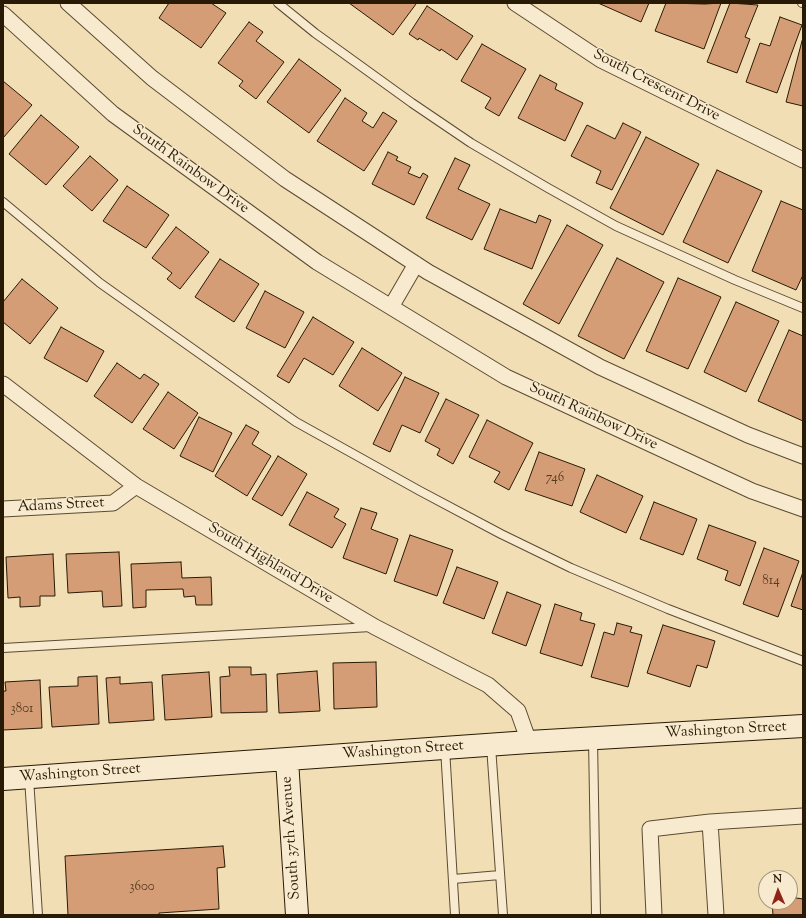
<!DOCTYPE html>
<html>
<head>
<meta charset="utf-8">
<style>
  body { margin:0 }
  #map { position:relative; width:806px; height:918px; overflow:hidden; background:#f2deb4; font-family:"Sorts Mill Goudy",serif }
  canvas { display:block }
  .frame { position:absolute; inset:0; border:4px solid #291a06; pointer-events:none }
  .north { position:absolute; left:758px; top:870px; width:40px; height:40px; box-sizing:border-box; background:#f7eace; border:1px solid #a5977e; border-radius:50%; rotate:358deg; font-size:11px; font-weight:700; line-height:16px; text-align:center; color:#291a06 }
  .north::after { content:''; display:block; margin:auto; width:14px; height:18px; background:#8f2418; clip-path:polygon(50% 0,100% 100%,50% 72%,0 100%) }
</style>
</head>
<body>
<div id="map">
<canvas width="806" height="918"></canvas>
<div class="frame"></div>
<div class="north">N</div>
</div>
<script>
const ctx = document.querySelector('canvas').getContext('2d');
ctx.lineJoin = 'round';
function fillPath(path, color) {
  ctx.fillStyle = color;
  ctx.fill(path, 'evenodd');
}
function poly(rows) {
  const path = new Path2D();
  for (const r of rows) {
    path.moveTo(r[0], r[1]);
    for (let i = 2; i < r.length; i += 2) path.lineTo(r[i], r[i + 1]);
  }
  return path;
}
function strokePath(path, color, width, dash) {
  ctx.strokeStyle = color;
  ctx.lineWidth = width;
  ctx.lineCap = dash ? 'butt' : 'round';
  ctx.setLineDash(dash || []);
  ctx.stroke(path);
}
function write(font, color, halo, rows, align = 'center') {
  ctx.font = font + ' "Sorts Mill Goudy",serif';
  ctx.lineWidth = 3;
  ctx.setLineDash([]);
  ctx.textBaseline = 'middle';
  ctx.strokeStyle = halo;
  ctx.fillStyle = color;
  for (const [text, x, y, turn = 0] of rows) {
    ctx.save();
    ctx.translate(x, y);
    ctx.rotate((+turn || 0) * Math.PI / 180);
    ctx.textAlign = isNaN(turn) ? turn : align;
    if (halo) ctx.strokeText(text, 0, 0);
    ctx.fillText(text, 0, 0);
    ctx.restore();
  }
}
const building = poly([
  [169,3,211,3,226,13,201,48,159,18,169,3],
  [349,3,415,3,416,4,393,35,349,3],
  [598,3,649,3,641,22,598,3],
  [666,3,705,4,721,3,704,49,655,31,666,3],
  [730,3,758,5,745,37,750,39,737,73,707,62,730,3],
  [427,6,473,36,457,60,441,49,440,51,419,38,418,40,409,34,427,6],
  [780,17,802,25,777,93,746,82,760,43,770,46,780,17],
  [249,22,263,32,256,41,284,62,256,99,239,86,243,81,218,63,249,22],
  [802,41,803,42,803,106,786,102,802,41],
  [482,44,526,69,499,116,485,108,491,98,461,81,482,44],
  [299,59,341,90,309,133,267,102,299,59],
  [540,75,557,84,555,89,583,103,565,141,518,118,540,75],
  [3,81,32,105,3,138,3,81],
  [345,98,367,113,362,121,373,128,383,112,397,121,364,171,317,141,345,98],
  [41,115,79,147,46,185,9,154,41,115],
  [623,123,641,132,612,190,596,183,601,171,571,156,587,125,615,139,623,123],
  [646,137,699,164,663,235,610,208,646,137],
  [388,152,398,157,396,160,411,167,408,173,420,178,423,173,428,176,414,205,372,184,388,152],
  [90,156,118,180,92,211,63,186,90,156],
  [455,158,470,165,458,189,490,204,472,240,426,218,455,158],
  [717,170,762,191,728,263,683,242,717,170],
  [127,186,169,215,146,248,103,221,127,186],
  [781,201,803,210,803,275,796,290,752,271,781,201],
  [500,209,536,223,539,215,551,220,532,269,484,249,500,209],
  [567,225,603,245,559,324,523,304,567,225],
  [176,227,209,252,180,289,167,279,172,273,152,258,176,227],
  [617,258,664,282,624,359,578,336,617,258],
  [220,259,259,284,234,322,195,297,220,259],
  [678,278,721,297,688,369,646,351,678,278],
  [22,279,58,308,30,344,3,322,3,302,22,279],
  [265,291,304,312,285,348,246,328,265,291],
  [736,302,779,321,746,392,704,372,736,302],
  [313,317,354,342,333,375,304,358,289,383,277,376,313,317],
  [61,327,104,351,87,382,44,358,61,327],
  [789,330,803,336,803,421,758,401,789,330],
  [362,348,402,373,378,411,339,386,362,348],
  [117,363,140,379,144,374,159,384,132,423,94,396,117,363],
  [405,377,439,393,420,433,402,425,390,452,373,444,405,377],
  [168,392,198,413,174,449,143,429,168,392],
  [446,399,479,415,453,464,437,455,440,449,425,441,446,399],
  [199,417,232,433,213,472,180,456,199,417],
  [487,420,533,443,509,490,494,482,500,472,469,457,487,420],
  [246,425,259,432,252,444,271,456,247,496,215,476,246,425],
  [539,452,585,469,572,506,525,490,539,452],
  [278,456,307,474,282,516,252,499,278,456],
  [597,475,643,496,626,533,580,512,597,475],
  [307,492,339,509,334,517,346,524,332,548,289,525,307,492],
  [654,502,697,519,683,555,640,539,654,502],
  [361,508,377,513,371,529,398,539,386,574,343,558,361,508],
  [709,525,756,542,740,586,725,580,728,571,697,559,709,525],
  [410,535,453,550,437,596,394,581,410,535],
  [764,548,799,561,778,617,743,604,764,548],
  [119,552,122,606,103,607,102,591,68,593,66,554,119,552],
  [53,554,55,596,40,596,40,606,20,607,20,597,8,598,6,557,53,554],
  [181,562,182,578,211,577,212,605,196,605,195,596,184,597,183,589,146,590,146,607,133,608,131,564,181,562],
  [457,567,498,582,484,619,443,603,457,567],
  [803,572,803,610,791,606,803,572],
  [507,592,541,605,526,646,492,633,507,592],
  [555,604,582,613,580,620,595,624,582,666,540,653,555,604],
  [617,623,632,627,630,632,642,635,628,687,591,677,604,632,614,635,617,623],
  [663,625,715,641,707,668,697,665,690,687,647,673,663,625],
  [376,662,377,707,334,709,333,663,376,662],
  [229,667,251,667,251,675,266,674,267,712,221,713,220,677,230,676,229,667],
  [317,671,320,711,279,713,277,674,317,671],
  [209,672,212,717,165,720,162,675,209,672],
  [97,676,99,724,52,727,49,687,78,686,78,677,97,676],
  [120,677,120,684,152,682,154,720,109,723,106,678,120,677],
  [40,680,42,728,3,730,3,691,6,691,5,682,40,680],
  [223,846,225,867,217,868,219,909,159,913,159,915,68,915,65,856,223,846],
  [790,897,803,899,803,915,773,915,772,902,790,902,790,897]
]);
const lane = poly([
  [278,3,315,33,412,103,471,143,548,188,616,226,735,280,803,308],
  [802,3,803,3],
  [3,202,100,283,296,422,420,491,501,534,571,568,668,609,803,661],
  [3,648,371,627],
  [593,739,596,915],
  [491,746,503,915],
  [445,748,455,915],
  [29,778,38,915],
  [453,879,500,875]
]);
const street = poly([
  [68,3,152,78,285,179,428,272,600,367,748,435,803,456],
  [515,3,601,60,803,160],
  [3,14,113,114,317,262,506,377,752,491,803,509],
  [391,307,416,264],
  [3,384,136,486,375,627,488,685,518,711,529,742],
  [3,509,113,503,136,486],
  [710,822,716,915],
  [654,915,650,829,710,822,803,816]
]);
const secondary = poly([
  [287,760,297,915],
  [3,779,529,742,803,726]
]);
const numberNames = [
  ["746",555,479],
  ["814",771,582],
  ["3801",22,710],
  ["3600",142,888]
];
const streetNames = [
  ["South Crescent Drive",656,86,27],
  ["South Rainbow Drive",190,170,36],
  ["South Rainbow Drive",593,417,25],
  ["Adams Street",61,506,-3],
  ["South Highland Drive",270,564,31],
  ["Washington Street",726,731,-3],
  ["Washington Street",403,751,-4],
  ["Washington Street",80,774,-4],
  ["South 37th Avenue",292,838,-94]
];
fillPath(building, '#d59d75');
strokePath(building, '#291a06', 1);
strokePath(lane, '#5b4b32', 10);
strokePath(street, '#5b4b32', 17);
strokePath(secondary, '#291a06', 24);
strokePath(lane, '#f7eace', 8);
strokePath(street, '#f7eace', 15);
strokePath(secondary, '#f7eace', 22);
write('13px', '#543b22', null, numberNames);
write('15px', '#291a06', '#f7eace', streetNames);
</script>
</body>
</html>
